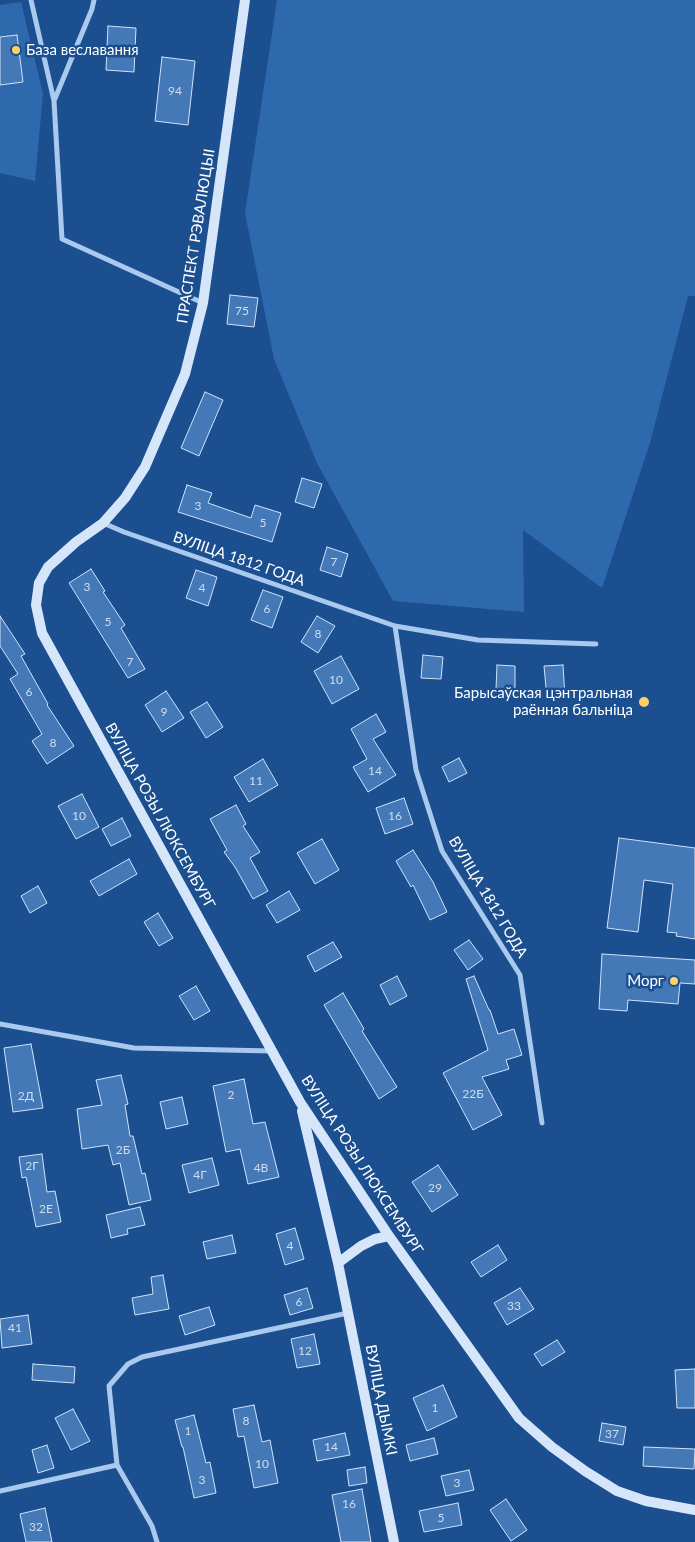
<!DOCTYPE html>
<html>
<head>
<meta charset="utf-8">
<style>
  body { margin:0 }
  canvas { display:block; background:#1b4f8f }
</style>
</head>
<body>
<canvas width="695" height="1542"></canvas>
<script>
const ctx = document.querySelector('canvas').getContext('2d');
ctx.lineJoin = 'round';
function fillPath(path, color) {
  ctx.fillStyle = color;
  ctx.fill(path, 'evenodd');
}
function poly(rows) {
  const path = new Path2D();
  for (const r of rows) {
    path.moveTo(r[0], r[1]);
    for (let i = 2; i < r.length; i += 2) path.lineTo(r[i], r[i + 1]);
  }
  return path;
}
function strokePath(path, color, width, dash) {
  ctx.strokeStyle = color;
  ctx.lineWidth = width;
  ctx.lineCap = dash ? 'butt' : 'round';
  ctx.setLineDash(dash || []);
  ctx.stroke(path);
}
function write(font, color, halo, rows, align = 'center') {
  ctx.font = font + ' Lato,sans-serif';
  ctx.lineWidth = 5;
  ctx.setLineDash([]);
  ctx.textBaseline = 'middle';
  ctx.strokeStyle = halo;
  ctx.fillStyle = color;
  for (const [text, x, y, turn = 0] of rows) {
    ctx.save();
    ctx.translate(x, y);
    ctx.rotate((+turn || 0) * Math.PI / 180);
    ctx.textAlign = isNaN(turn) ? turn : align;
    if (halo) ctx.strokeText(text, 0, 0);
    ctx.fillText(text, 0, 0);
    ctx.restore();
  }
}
const green = poly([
  [277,0,695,0,695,296,688,296,650,443,602,588,523,530,524,612,393,601,317,463,274,359,245,213],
  [21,2,43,94,35,181,0,173,0,5]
]);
const building = poly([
  [108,26,136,28,134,72,106,70,108,26],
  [17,35,23,82,0,85,0,37,17,35],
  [162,57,195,61,188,125,155,121,162,57],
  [230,295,258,298,254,327,227,324,230,295],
  [205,392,223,400,199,456,181,448,205,392],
  [302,478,322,484,314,508,295,502,302,478],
  [187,485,212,493,208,503,251,518,255,505,281,513,272,542,178,512,187,485],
  [327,547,348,554,341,577,320,570,327,547],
  [91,569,105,591,103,592,125,625,121,628,145,669,128,678,69,583,91,569],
  [196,570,217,577,208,606,186,598,196,570],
  [263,590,283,597,272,628,251,620,263,590],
  [0,616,25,654,21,656,48,704,47,705,74,746,47,764,32,741,42,734,10,679,18,674,0,646,0,616],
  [317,616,335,626,318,653,301,642,317,616],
  [423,655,443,657,441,679,421,678,423,655],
  [341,656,359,689,332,704,314,671,341,656],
  [497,665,515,666,515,690,496,689,497,665],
  [563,665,565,698,547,699,544,666,563,665],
  [166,691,184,718,162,732,145,705,166,691],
  [207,702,223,727,206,738,190,712,207,702],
  [376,714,386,732,373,739,396,775,368,792,353,767,367,759,351,729,376,714],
  [459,758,467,773,449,782,442,767,459,758],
  [263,759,278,785,249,802,234,777,263,759],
  [82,794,99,827,76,839,58,806,82,794],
  [404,798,413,824,385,834,376,808,404,798],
  [236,805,246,824,243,826,260,852,250,858,268,891,253,899,235,867,224,852,227,850,210,819,236,805],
  [122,818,131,836,111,846,102,829,122,818],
  [619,838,695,848,695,939,676,936,677,933,667,932,673,884,644,880,638,932,607,928,619,838],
  [322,839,339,870,315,884,297,853,322,839],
  [413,850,433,882,447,912,430,920,413,885,411,887,396,861,413,850],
  [129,859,137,874,99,896,90,881,129,859],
  [38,886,47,903,30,913,21,896,38,886],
  [289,891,300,910,277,923,266,905,289,891],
  [158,913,173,938,159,946,144,922,158,913],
  [469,940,483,959,468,970,454,950,469,940],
  [333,942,342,957,315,972,307,956,333,942],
  [602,954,695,960,695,984,680,983,678,1004,628,1000,627,1011,599,1009,602,954],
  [397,976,407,996,390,1005,380,985,397,976],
  [474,976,489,1010,490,1010,498,1034,514,1029,522,1055,506,1060,509,1069,482,1077,502,1115,473,1130,443,1073,488,1050,466,979,474,976],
  [196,986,210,1011,194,1020,179,996,196,986],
  [343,993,364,1029,362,1031,397,1087,379,1099,324,1005,343,993],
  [31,1044,43,1108,13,1112,4,1048,31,1044],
  [121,1075,128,1104,125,1105,130,1136,133,1136,142,1174,145,1173,151,1200,129,1205,120,1163,113,1165,108,1145,82,1149,77,1109,102,1105,96,1080,121,1075],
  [244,1079,253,1124,265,1122,279,1177,248,1184,240,1149,226,1152,213,1086,244,1079],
  [182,1097,188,1124,166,1129,160,1102,182,1097],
  [42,1154,47,1192,55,1191,61,1222,36,1227,26,1177,22,1178,19,1157,42,1154],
  [212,1158,219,1185,189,1193,182,1165,212,1158],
  [438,1165,458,1195,432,1212,412,1182,438,1165],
  [140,1207,145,1225,127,1229,128,1234,111,1238,106,1215,140,1207],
  [295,1228,304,1259,285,1265,276,1234,295,1228],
  [232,1235,236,1253,207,1259,203,1242,232,1235],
  [498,1245,507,1260,481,1277,471,1262,498,1245],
  [163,1275,169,1309,135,1315,132,1298,153,1294,151,1277,163,1275],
  [307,1288,313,1308,290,1315,284,1295,307,1288],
  [520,1288,534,1309,507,1325,494,1303,520,1288],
  [209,1307,215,1325,185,1335,179,1316,209,1307],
  [28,1315,32,1344,2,1348,0,1319,28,1315],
  [314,1334,320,1364,297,1368,291,1339,314,1334],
  [557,1340,565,1352,542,1366,534,1354,557,1340],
  [33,1364,75,1367,74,1383,32,1380,33,1364],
  [695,1369,695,1408,677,1408,675,1370,695,1369],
  [443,1385,457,1417,427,1431,413,1398,443,1385],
  [254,1405,262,1442,270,1440,278,1483,254,1488,244,1436,238,1437,233,1409,254,1405],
  [73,1409,90,1441,71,1450,55,1418,73,1409],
  [194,1415,206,1463,210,1462,216,1493,194,1498,183,1447,182,1447,175,1420,194,1415],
  [602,1423,626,1427,623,1445,599,1441,602,1423],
  [345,1433,350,1455,317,1461,313,1440,345,1433],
  [434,1438,438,1454,410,1461,406,1445,434,1438],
  [47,1445,54,1468,38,1473,32,1450,47,1445],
  [644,1447,695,1449,694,1469,643,1466,644,1447],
  [365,1467,367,1483,349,1486,347,1470,365,1467],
  [469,1470,474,1490,446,1496,441,1476,469,1470],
  [362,1489,371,1542,341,1542,332,1495,362,1489],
  [506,1499,527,1530,511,1541,490,1510,506,1499],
  [458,1503,462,1525,424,1532,419,1511,458,1503],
  [45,1508,52,1542,26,1542,20,1514,45,1508]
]);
const street = poly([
  [31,0,54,101,62,239,203,303],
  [54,101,92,9,94,0],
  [103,523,124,532,395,626,478,640,596,644],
  [395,626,416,770,442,851,520,975,542,1123],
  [0,1024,134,1048,272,1051],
  [0,1491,117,1465],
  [157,1542,152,1526,117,1465,109,1386,128,1364,142,1357,348,1313]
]);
const secondary = poly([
  [245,0,203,303,185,374,145,467,125,498,103,523,76,542,48,567,39,583,36,605,42,633,300,1102,389,1236,519,1418,552,1447,585,1471,617,1491,646,1501,695,1510],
  [302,1111,338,1263,394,1542],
  [338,1263,361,1246,375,1239,389,1236]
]);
const markers = [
  [16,50,5,"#ffd166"],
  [644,702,6,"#ffd166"],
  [674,981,5,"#ffd166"]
];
const numberNames = [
  ["94",175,91],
  ["75",242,311],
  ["3",198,506],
  ["5",263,523],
  ["7",334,562],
  ["3",87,587],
  ["4",202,588],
  ["6",267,609],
  ["5",108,622],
  ["8",318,634],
  ["7",130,662],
  ["10",336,680],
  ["6",29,692],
  ["9",164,712],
  ["8",53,743],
  ["14",375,771],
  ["11",256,781],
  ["10",79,816],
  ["16",395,816],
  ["22Б",473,1094],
  ["2",231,1095],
  ["2Д",26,1096],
  ["2Б",123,1150],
  ["2Г",32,1166],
  ["4В",261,1168],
  ["4Г",200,1175],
  ["29",435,1188],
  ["2Е",46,1209],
  ["4",290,1246],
  ["6",299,1302],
  ["33",514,1306],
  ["41",15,1328],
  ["12",305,1351],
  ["1",435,1408],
  ["8",246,1421],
  ["1",188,1431],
  ["37",612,1434],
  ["14",331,1447],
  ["10",262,1464],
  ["3",202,1480],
  ["3",457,1483],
  ["16",349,1504],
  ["5",441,1518],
  ["32",36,1527]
];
const poiNames = [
  ["База веславання",26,50,"left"],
  ["Барысаўская цэнтральная",633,693],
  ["раённая бальніца",633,710],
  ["Морг",664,981]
];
const streetNames = [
  ["ПРАСПЕКТ РЭВАЛЮЦЫІ",196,236,-81],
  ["ВУЛІЦА 1812 ГОДА",239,559,19],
  ["ВУЛІЦА РОЗЫ ЛЮКСЕМБУРГ",160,816,61],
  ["ВУЛІЦА 1812 ГОДА",488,897,59],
  ["ВУЛІЦА РОЗЫ ЛЮКСЕМБУРГ",362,1165,57],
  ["ВУЛІЦА ДЫМКІ",381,1400,79]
];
fillPath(green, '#2e69ad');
fillPath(building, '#4478b7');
strokePath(building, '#cfe3fa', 1);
strokePath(street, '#a9c9ee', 5);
strokePath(secondary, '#d6e6fa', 10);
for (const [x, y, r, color] of markers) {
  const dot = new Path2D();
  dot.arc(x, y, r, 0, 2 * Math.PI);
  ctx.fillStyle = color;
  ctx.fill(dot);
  strokePath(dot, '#1b4f8f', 2);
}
write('12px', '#d0dded', null, numberNames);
write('15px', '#fff', '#1b4f8f', poiNames, 'right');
write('15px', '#fff', '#1b4f8f', streetNames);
</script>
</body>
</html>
